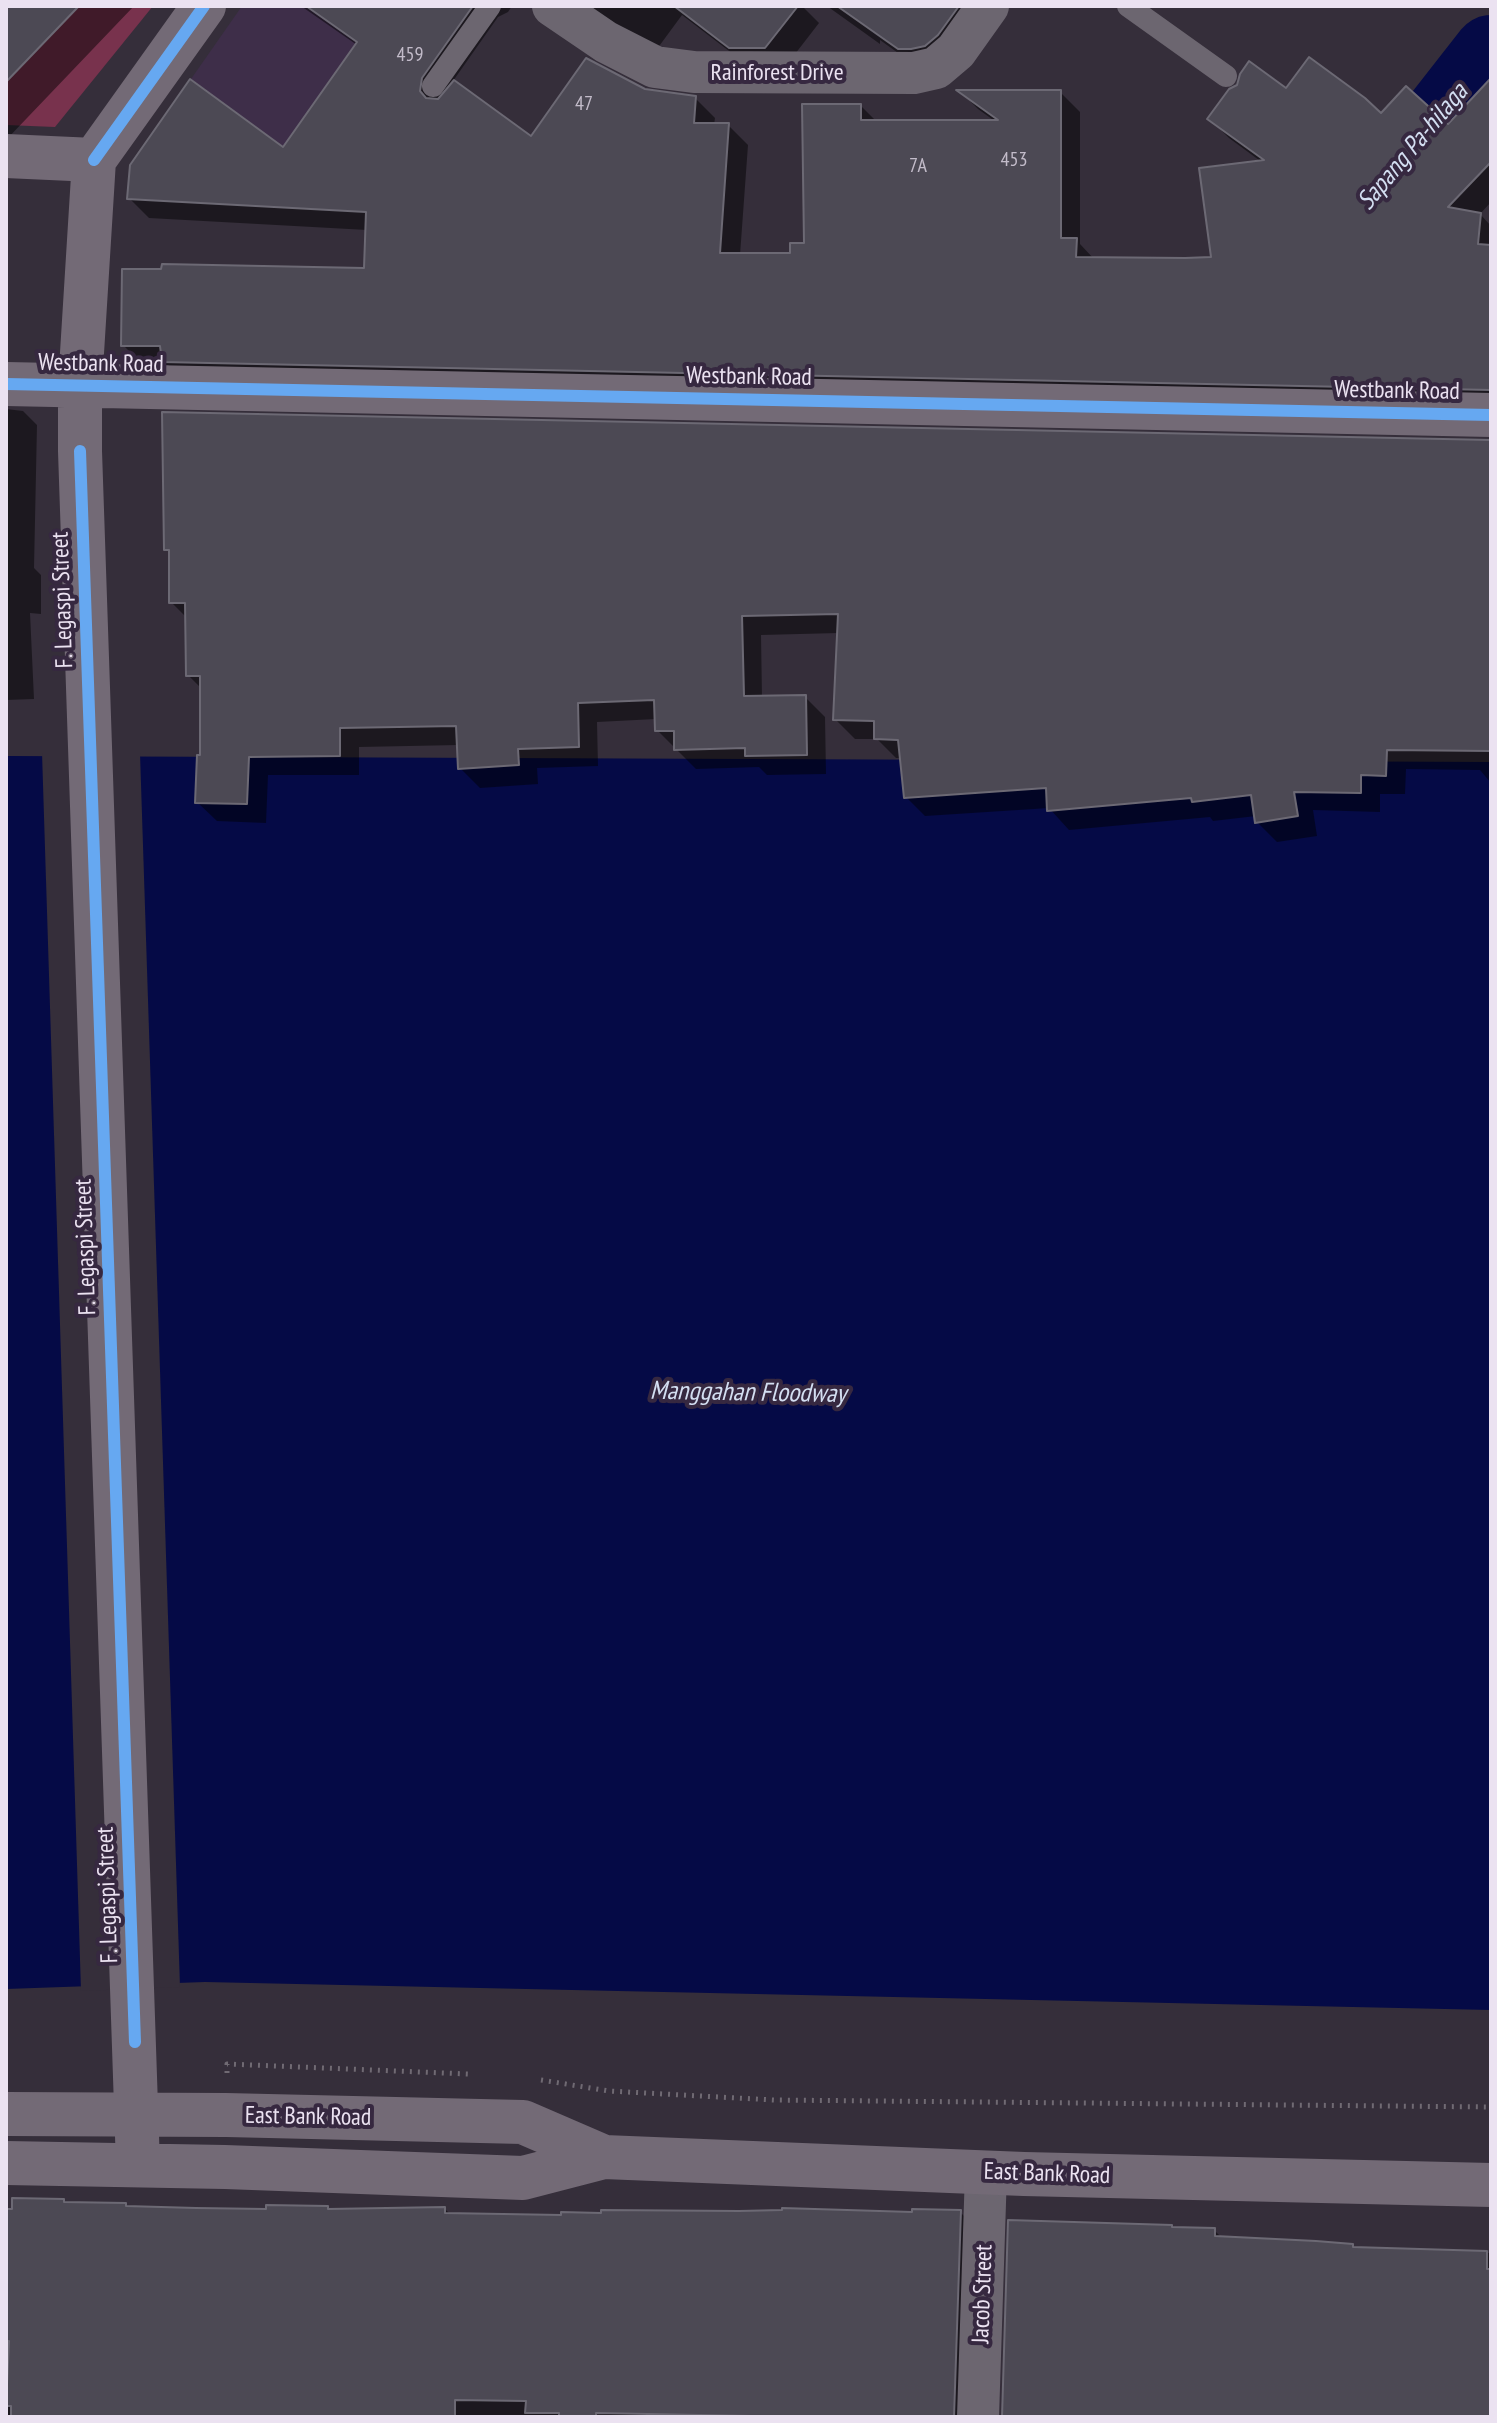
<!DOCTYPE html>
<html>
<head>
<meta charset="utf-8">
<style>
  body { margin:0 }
  #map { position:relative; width:1497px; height:2423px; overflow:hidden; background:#352e3a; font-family:"PT Sans Narrow",sans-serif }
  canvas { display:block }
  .frame { position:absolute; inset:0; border:8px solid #ebe2f1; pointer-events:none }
</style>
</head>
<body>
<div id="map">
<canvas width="1497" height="2423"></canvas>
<div class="frame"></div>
</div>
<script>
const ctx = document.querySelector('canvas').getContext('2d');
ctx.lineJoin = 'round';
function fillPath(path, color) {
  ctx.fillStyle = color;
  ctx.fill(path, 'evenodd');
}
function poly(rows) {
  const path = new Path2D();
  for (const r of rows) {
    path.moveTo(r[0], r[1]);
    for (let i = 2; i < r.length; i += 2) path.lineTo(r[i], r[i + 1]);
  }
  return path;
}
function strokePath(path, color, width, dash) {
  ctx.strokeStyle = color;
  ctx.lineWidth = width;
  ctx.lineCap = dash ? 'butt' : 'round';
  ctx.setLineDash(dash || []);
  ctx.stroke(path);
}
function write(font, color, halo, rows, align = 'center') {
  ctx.font = font + ' "PT Sans Narrow",sans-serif';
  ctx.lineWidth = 8;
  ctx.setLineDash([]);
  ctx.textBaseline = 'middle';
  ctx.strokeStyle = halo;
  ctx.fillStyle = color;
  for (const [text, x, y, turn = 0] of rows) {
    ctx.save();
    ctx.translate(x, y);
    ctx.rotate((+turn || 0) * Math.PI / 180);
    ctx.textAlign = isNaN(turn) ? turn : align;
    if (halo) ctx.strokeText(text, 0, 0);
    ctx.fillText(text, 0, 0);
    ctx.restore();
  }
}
const built = poly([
  [242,6,306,6,357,42,283,147,191,79]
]);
const green = poly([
  [6,6,153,6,55,127,6,125]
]);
const water = poly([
  [6,756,1491,762,1491,2010,205,1982,6,1989]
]);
const pier = poly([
  [42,753,140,753,180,1987,81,1991]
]);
const shadow = poly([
  [6,6,134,6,6,140],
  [301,6,512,6,508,12,498,17,453,81,532,138,644,90,695,98,715,118,714,125,728,125,748,145,740,255,792,255,806,245,861,106,877,122,996,122,978,109,961,92,1060,92,1080,112,1080,244,1094,259,1213,259,1263,163,1229,138,1210,119,1287,91,1381,116,1448,127,1491,81,1491,202,1480,214,1491,226,1491,408,184,381,168,365,143,365,123,345,163,271,366,270,367,230,149,218,129,198,283,149,357,45],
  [589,6,802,6,819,23,785,67,750,67,682,15,657,49,640,40],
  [827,6,994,6,919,68,880,40,880,44],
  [6,409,23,411,37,425,34,568,41,575,41,614,30,613,34,699,6,700],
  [1491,442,1491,783,1480,770,1406,769,1405,794,1380,794,1380,812,1313,810,1317,836,1277,842,1257,822,1256,816,1213,821,1210,817,1069,830,1049,808,925,816,906,797,902,758,896,758,877,739,855,739,835,719,839,633,761,635,762,698,805,697,825,717,826,774,767,775,759,767,696,769,657,730,656,719,597,722,598,766,537,768,538,784,480,788,460,768,459,745,359,747,359,775,268,775,266,823,217,821,197,802,202,757,202,689,188,675,187,618,171,602,171,554,166,549],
  [63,2201,66,2204,125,2205,129,2208,196,2210,327,2208,330,2211,445,2209,451,2215,563,2217,914,2214,960,2212,977,2229,971,2417,6,2417,6,2211],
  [1174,2229,1214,2230,1222,2238,1355,2249,1491,2253,1491,2417,1004,2417]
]);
const river = poly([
  [1373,196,1412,154,1491,53]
]);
const building = poly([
  [6,6,79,6,6,82,6,6],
  [306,6,473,6,422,78,420,91,426,98,438,99,454,80,531,136,586,58,645,89,696,96,694,123,729,123,720,253,790,253,790,243,804,243,802,104,861,104,861,120,998,120,956,90,1061,90,1061,238,1077,238,1076,257,1185,258,1211,257,1199,168,1264,160,1207,119,1229,89,1237,85,1240,74,1249,61,1286,88,1309,57,1365,98,1381,113,1406,86,1448,124,1491,78,1491,162,1448,207,1481,213,1478,244,1491,245,1491,390,162,362,160,346,121,346,122,269,161,269,162,264,364,268,366,212,127,199,130,165,190,79,283,147,357,42,306,6],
  [674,6,798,6,765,48,729,48,674,6],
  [837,6,959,6,938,35,925,46,911,49,898,49,837,6],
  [162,412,1491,440,1491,751,1387,750,1386,776,1361,775,1361,793,1294,792,1298,816,1255,823,1251,795,1192,802,1191,798,1047,811,1046,788,904,798,898,740,874,739,874,721,833,720,838,614,742,616,744,696,806,695,807,755,745,756,745,748,674,750,674,731,655,731,654,700,578,703,579,747,518,749,519,765,458,769,456,726,340,728,340,756,249,757,247,804,195,803,197,755,200,755,200,676,186,676,185,603,169,603,169,550,164,550,162,412],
  [12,2198,64,2199,64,2202,126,2203,126,2206,196,2208,266,2209,266,2205,328,2206,328,2209,445,2207,445,2213,561,2215,561,2212,601,2213,601,2210,739,2211,782,2210,782,2208,912,2212,912,2209,961,2210,954,2417,804,2417,596,2413,596,2417,559,2417,559,2413,525,2413,526,2401,455,2400,455,2417,11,2417,11,2406,6,2406,9,2341,6,2341,6,2209,12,2209,12,2198],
  [1008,2220,1172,2225,1172,2227,1215,2228,1215,2236,1316,2241,1353,2244,1353,2247,1487,2251,1487,2269,1491,2269,1491,2417,1002,2417,1008,2220]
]);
const path = poly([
  [227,2073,227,2064,468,2074],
  [541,2080,609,2091,774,2100,1491,2107]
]);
const lane = poly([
  [1128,6,1226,76],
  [433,86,490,6]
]);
const street = poly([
  [553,6,606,42,655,67,694,72,914,73,936,68,956,51,988,6],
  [978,2417,986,2172]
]);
const secondary = poly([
  [6,156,94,160],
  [6,384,1491,415],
  [6,2114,226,2115,523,2122,604,2157],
  [6,2163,225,2167,523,2178,604,2157,1024,2174,1491,2185],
  [138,2165,80,451,80,385,94,160,204,6]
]);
const cycleway = poly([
  [94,160,204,6],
  [6,384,1491,415],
  [80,451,135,2042]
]);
const numberNames = [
  ["459",410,55],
  ["47",584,104],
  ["453",1014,160],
  ["7A",918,166]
];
const streetNames = [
  ["Rainforest Drive",777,73],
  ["Westbank Road",101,364,1],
  ["Westbank Road",749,377,1],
  ["Westbank Road",1397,391,1],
  ["F. Legaspi Street",63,600,-92],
  ["F. Legaspi Street",86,1247,-92],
  ["F. Legaspi Street",108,1895,-92],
  ["East Bank Road",308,2117,1],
  ["East Bank Road",1047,2174,2],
  ["Jacob Street",983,2294,-88]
];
const waterNames = [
  ["Sapang Pa-hilaga",1413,147,-50],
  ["Manggahan Floodway",748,1393,1]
];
fillPath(built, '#3e2e49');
fillPath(green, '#78324d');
fillPath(water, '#050a46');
fillPath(pier, '#352e3a');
fillPath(shadow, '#0007');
strokePath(river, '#050a46', 76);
fillPath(building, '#4c4954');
strokePath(building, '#6c6974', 2);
strokePath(path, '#706a73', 5, [2, 6]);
strokePath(lane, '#6c6670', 22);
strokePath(street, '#6c6670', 42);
strokePath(secondary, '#736a76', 44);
strokePath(cycleway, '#66a8f1', 12);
write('20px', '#c3bcca', null, numberNames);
write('24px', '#ebe2f1', '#362840', streetNames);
write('italic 26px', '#d3def1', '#362840', waterNames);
</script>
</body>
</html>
